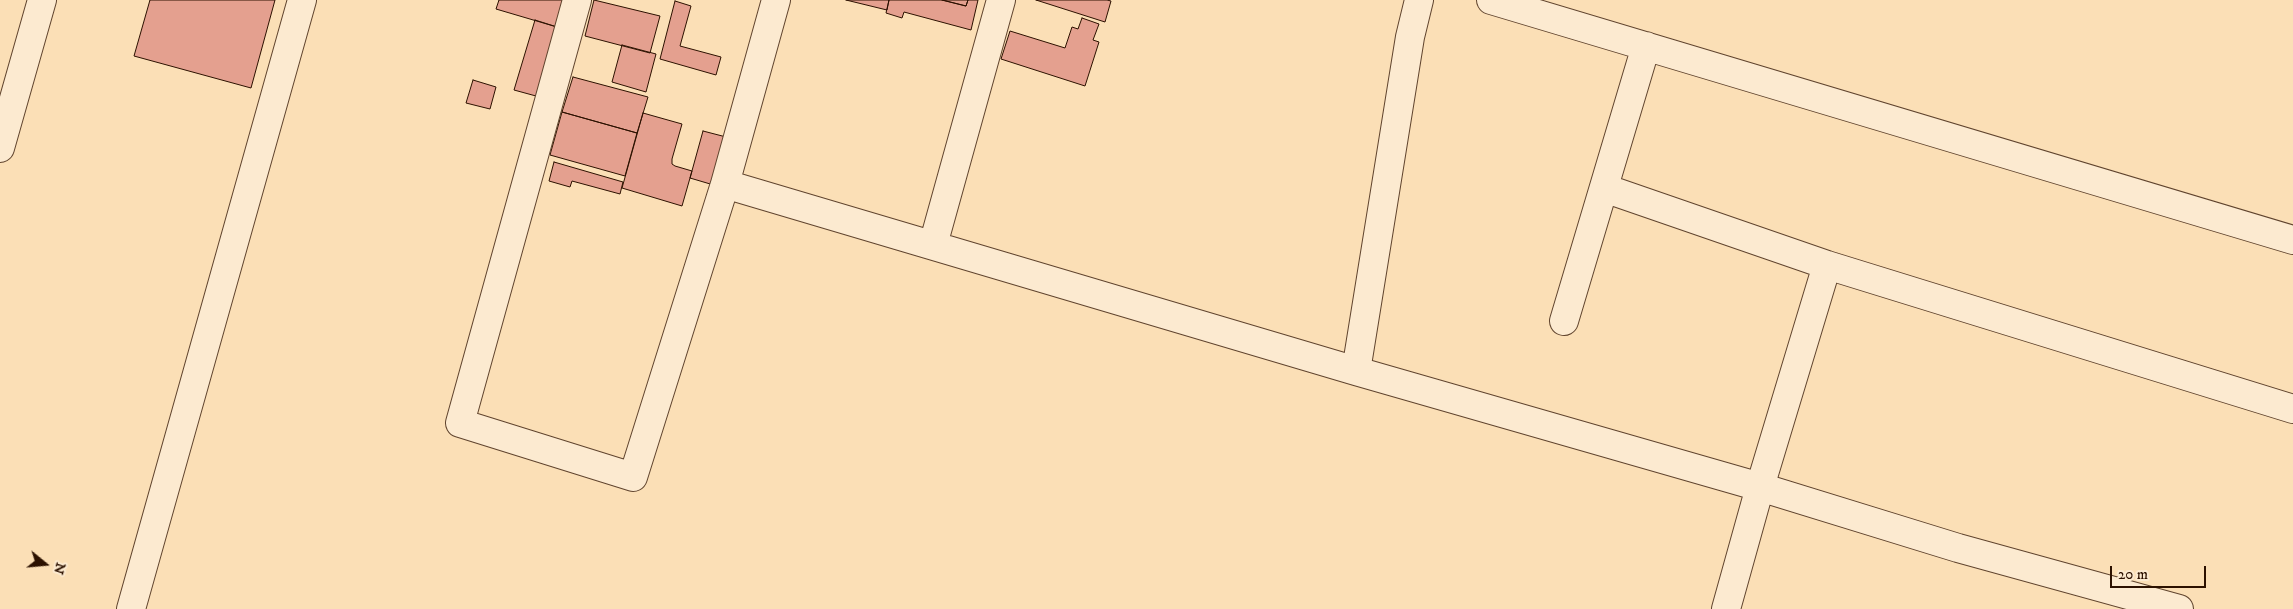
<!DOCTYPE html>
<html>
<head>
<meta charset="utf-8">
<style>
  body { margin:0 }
  #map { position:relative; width:2293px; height:609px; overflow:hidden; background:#fbdfb6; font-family:"IM FELL DW Pica",serif }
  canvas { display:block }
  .north { position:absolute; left:20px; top:539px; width:50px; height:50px; -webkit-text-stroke:4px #fcead0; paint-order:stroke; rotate:107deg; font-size:14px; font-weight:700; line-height:20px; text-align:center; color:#2c1100 }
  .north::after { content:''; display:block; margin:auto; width:18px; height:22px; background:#2c1100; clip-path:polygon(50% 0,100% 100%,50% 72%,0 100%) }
  .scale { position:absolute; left:2110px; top:566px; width:96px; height:22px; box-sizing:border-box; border:2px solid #2c1100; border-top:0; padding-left:6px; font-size:15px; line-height:18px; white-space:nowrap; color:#2c1100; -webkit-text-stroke:4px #fcead0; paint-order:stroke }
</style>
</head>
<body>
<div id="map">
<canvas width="2293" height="609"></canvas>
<div class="north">N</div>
<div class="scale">20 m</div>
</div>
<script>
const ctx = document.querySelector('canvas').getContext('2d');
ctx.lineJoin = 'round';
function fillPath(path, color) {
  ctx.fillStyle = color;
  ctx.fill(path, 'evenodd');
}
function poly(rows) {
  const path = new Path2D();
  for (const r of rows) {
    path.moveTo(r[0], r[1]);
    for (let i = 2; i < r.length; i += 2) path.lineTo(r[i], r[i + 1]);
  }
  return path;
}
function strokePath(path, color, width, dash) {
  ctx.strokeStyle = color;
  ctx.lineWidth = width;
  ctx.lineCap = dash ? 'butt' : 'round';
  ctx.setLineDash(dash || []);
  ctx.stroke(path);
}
const building = poly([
  [150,0,275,0,251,88,134,56,150,0],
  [499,0,573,0,557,27,496,9,499,0],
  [594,0,660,16,650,53,585,36,594,0],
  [846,0,889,0,887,10,846,0],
  [889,0,942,0,966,6,968,0,978,0,971,30,904,12,902,18,886,13,889,0],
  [942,0,968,0,966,6,942,0],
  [1036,0,1107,0,1111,1,1105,22,1036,0],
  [675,1,691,6,680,46,721,57,716,75,660,59,675,1],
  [1082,18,1099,24,1093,40,1099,42,1085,86,1001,59,1010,31,1065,48,1072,27,1078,29,1082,18],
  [535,20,557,27,536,96,514,90,535,20],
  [622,45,656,54,646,92,612,82,622,45],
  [573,77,648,97,637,133,562,112,573,77],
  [473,80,496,87,490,109,466,103,473,80],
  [562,112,637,133,625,176,550,155,562,112],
  [643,113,682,124,672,159,672,164,675,166,692,171,682,206,622,188,643,113],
  [703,131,730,138,717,186,690,178,703,131],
  [554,162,623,182,620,194,572,181,570,187,549,181,554,162]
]);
const minor = poly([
  [577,0,460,423,633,477,725,184,776,0],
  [1491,0,2293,240],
  [0,148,42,0],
  [725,184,1356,371,1760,487,1958,548,2179,609],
  [1604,188,1827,265,2293,409],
  [933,245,1001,0],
  [1564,321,1646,46],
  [1356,371,1410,37,1419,0],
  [131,609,302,0],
  [1726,609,1760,487,1827,265]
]);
fillPath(building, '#e4a08f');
strokePath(building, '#2c1100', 1);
strokePath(minor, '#60442e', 30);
strokePath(minor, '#fcead0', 28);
</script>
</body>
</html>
